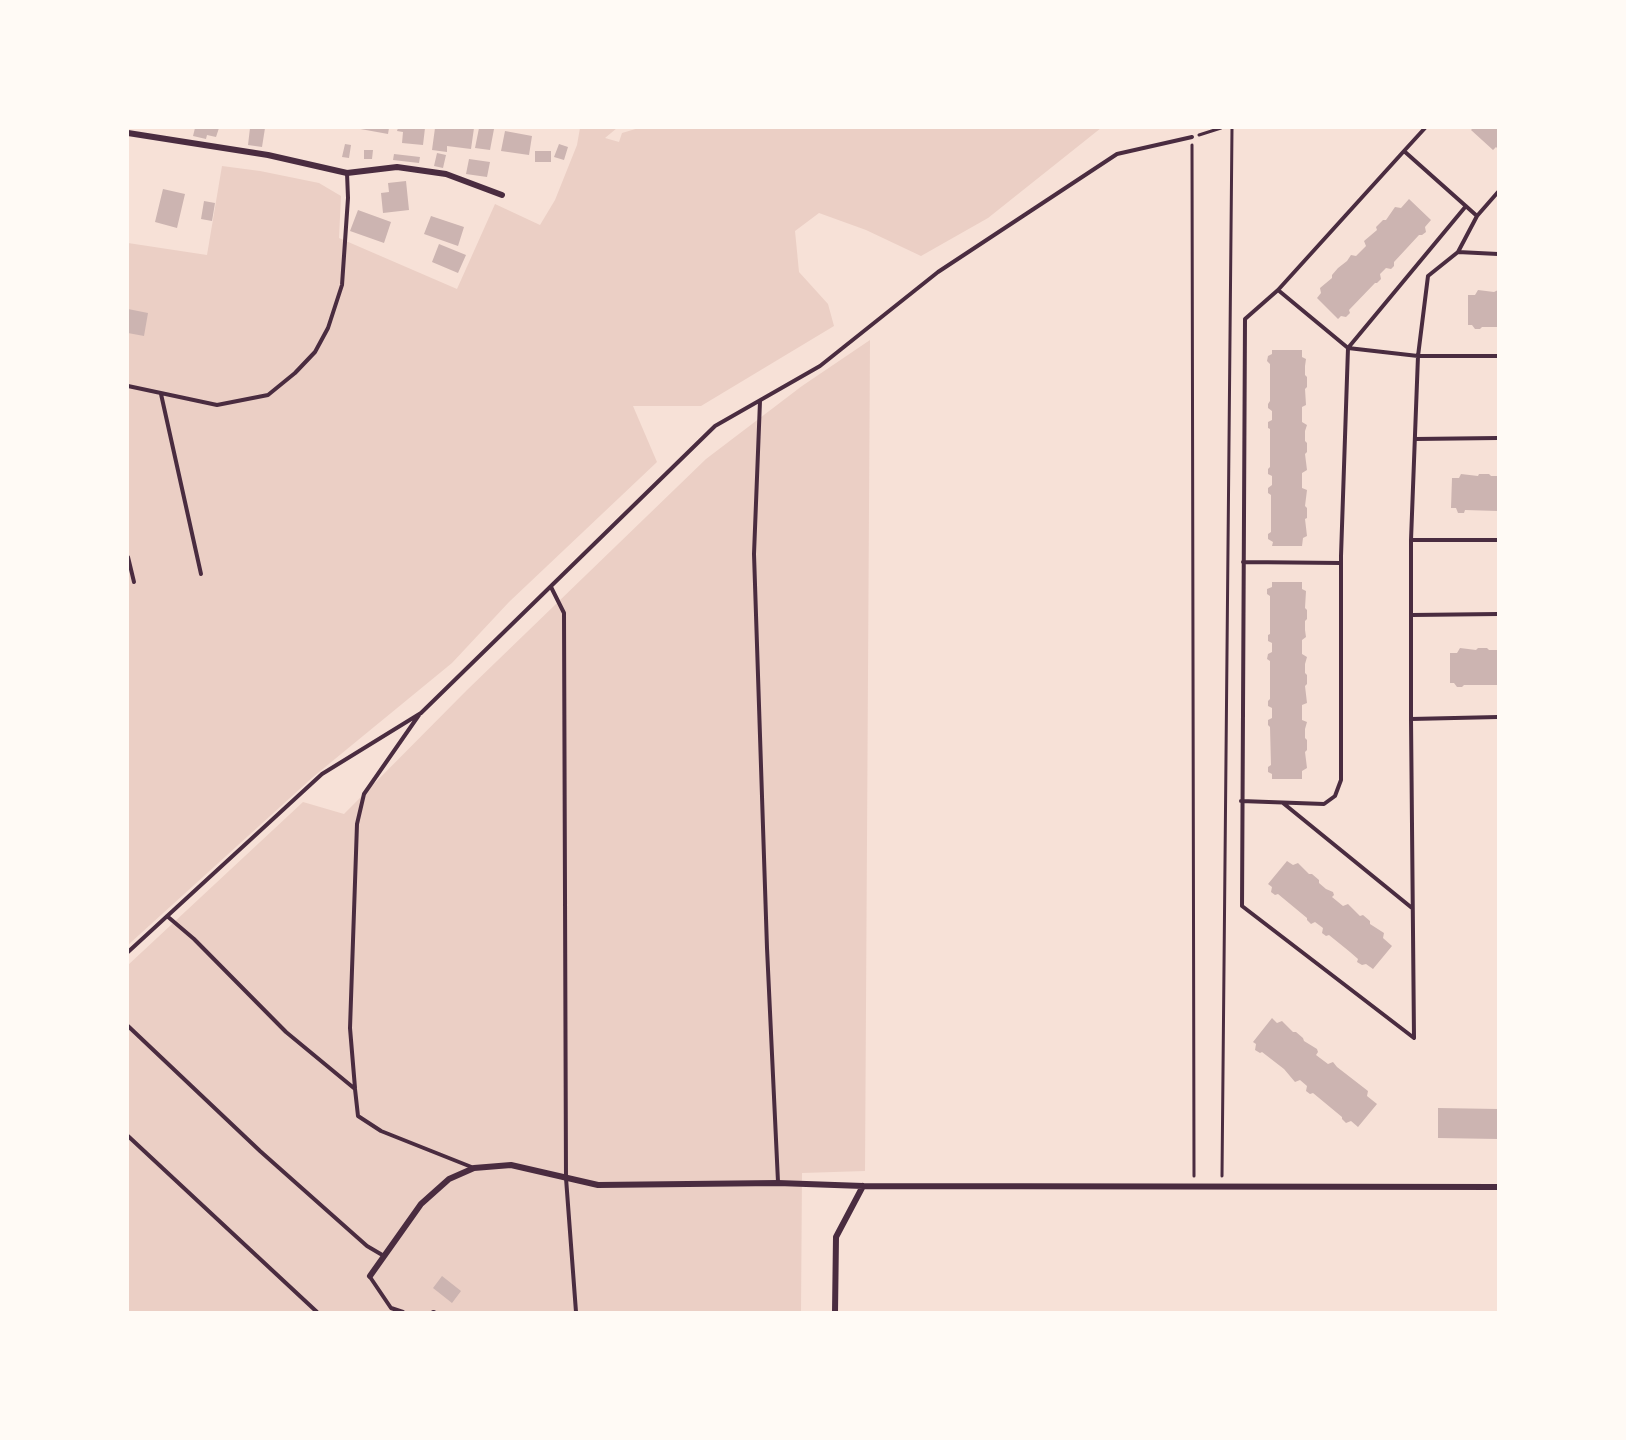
<!DOCTYPE html>
<html>
<head>
<meta charset="utf-8">
<style>
  body { margin:0 }
  #map { position:relative; width:1626px; height:1440px; overflow:hidden; background:#f7e1d7; font-family:"PT Sans Narrow",sans-serif }
  canvas { display:block }
  .frame { position:absolute; inset:0; border:129px solid #fffaf5; pointer-events:none }
</style>
</head>
<body>
<div id="map">
<canvas width="1626" height="1440"></canvas>
<div class="frame"></div>
</div>
<script>
const ctx = document.querySelector('canvas').getContext('2d');
ctx.lineJoin = 'round';
function fillPath(path, color) {
  ctx.fillStyle = color;
  ctx.fill(path, 'evenodd');
}
function poly(rows) {
  const path = new Path2D();
  for (const r of rows) {
    path.moveTo(r[0], r[1]);
    for (let i = 2; i < r.length; i += 2) path.lineTo(r[i], r[i + 1]);
  }
  return path;
}
function strokePath(path, color, width, dash) {
  ctx.strokeStyle = color;
  ctx.lineWidth = width;
  ctx.lineCap = dash ? 'butt' : 'round';
  ctx.setLineDash(dash || []);
  ctx.stroke(path);
}
const green = poly([
  [580,128,617,128,605,138,619,142,622,133,639,128,1101,128,988,218,921,256,866,230,819,213,795,231,799,272,828,304,834,326,701,406,633,406,657,462,509,602,452,663,313,777,128,945,128,243,207,255,222,166,260,171,319,183,341,196,339,238,457,289,495,204,540,225,555,200,577,145],
  [870,340,865,1171,802,1173,801,1312,128,1312,128,965,303,802,344,814,467,690,706,459,802,386]
]);
const building = poly([
  [195,128,219,128,216,137,207,135,206,139,193,136],
  [250,128,265,128,262,147,248,145],
  [355,128,389,128,388,134],
  [398,128,425,128,423,145,402,143,403,132,397,131],
  [435,128,474,128,471,149,447,146,447,152,432,150],
  [479,128,494,129,490,150,475,148],
  [1473,128,1498,128,1498,149,1496,147,1493,150,1471,130],
  [505,131,532,136,529,155,501,151],
  [345,144,351,145,349,158,342,157],
  [559,144,568,147,564,160,554,157],
  [364,150,373,150,372,159,364,159],
  [535,151,551,151,551,162,535,162],
  [437,153,446,155,443,168,434,166],
  [394,154,420,157,419,163,393,160],
  [469,159,490,162,487,177,466,174],
  [406,181,409,210,383,213,381,193,389,192,388,183],
  [163,189,185,194,177,228,155,222],
  [1409,199,1431,220,1425,227,1426,232,1422,235,1419,235,1394,262,1394,266,1391,269,1386,268,1380,274,1381,279,1377,283,1375,283,1349,310,1350,313,1346,317,1341,316,1338,319,1317,298,1321,293,1320,288,1332,278,1332,275,1338,268,1347,261,1351,255,1356,256,1366,246,1364,241,1377,230,1376,227,1383,220,1386,220,1395,207,1401,208],
  [204,201,215,203,212,221,201,219],
  [358,210,391,222,384,243,350,231],
  [431,216,464,227,458,246,424,234],
  [439,244,466,255,458,273,432,262],
  [1478,290,1494,292,1498,290,1498,327,1482,327,1480,329,1475,329,1472,325,1468,325,1468,295,1475,295],
  [128,309,148,313,144,336,128,333],
  [1272,350,1302,350,1302,357,1306,359,1305,366,1305,375,1307,377,1307,387,1305,389,1306,405,1302,407,1302,422,1307,425,1305,431,1305,441,1307,443,1307,452,1305,454,1307,470,1302,473,1302,488,1307,490,1305,506,1307,508,1307,518,1305,519,1307,536,1303,538,1302,546,1272,546,1273,542,1268,539,1268,534,1271,532,1271,495,1268,493,1268,488,1272,485,1272,476,1268,474,1268,469,1270,467,1270,429,1268,428,1268,422,1272,420,1272,411,1268,408,1268,404,1270,401,1270,364,1267,361,1268,356,1272,354],
  [1461,474,1478,476,1479,474,1489,474,1491,476,1498,476,1498,511,1465,510,1464,513,1458,513,1456,508,1451,508,1452,478,1459,478],
  [1272,582,1302,582,1302,589,1306,591,1305,608,1307,610,1307,619,1305,621,1305,630,1306,637,1302,640,1302,654,1307,657,1305,664,1305,673,1307,675,1307,684,1305,686,1307,703,1302,705,1302,720,1307,722,1305,729,1305,738,1307,740,1307,750,1305,752,1307,768,1302,771,1302,779,1272,779,1272,774,1268,772,1268,767,1271,765,1270,727,1268,725,1268,720,1272,718,1272,708,1268,706,1268,701,1270,699,1270,661,1267,659,1268,654,1272,652,1272,643,1268,641,1268,635,1270,634,1270,596,1267,594,1267,589,1272,587],
  [1460,648,1476,650,1478,648,1487,648,1489,650,1498,650,1498,685,1464,685,1462,687,1457,687,1454,683,1450,683,1450,653,1457,653],
  [1287,861,1293,865,1298,863,1309,874,1312,874,1319,880,1319,883,1326,889,1333,892,1334,895,1332,897,1343,906,1348,904,1360,916,1363,915,1370,921,1370,924,1384,933,1383,938,1392,946,1373,969,1366,964,1362,965,1357,962,1358,959,1350,952,1329,935,1326,936,1322,933,1323,928,1315,922,1311,924,1307,920,1307,918,1278,894,1275,895,1271,892,1272,887,1268,884],
  [1272,1018,1277,1023,1282,1021,1293,1032,1296,1032,1303,1038,1304,1041,1317,1049,1318,1052,1316,1055,1328,1064,1333,1062,1337,1067,1368,1091,1367,1096,1377,1104,1358,1127,1351,1121,1346,1123,1342,1119,1342,1117,1313,1093,1310,1094,1306,1091,1307,1086,1300,1080,1295,1082,1284,1069,1262,1052,1260,1053,1255,1050,1256,1044,1253,1042],
  [1438,1108,1498,1109,1498,1139,1438,1138],
  [442,1276,461,1291,452,1303,433,1288]
]);
const path = poly([
  [1199,135,1221,128],
  [1192,145,1194,1176],
  [1222,1176,1232,128]
]);
const service = poly([
  [1404,151,1425,128],
  [1477,216,1498,192],
  [1458,252,1477,216,1404,151,1278,290,1348,348,1418,356,1498,356],
  [1498,254,1458,252,1428,276,1418,356,1411,540,1411,719,1498,717],
  [1278,290,1245,319,1242,906,1414,1038,1411,719],
  [128,386,217,405,268,395,295,373,315,352,328,328,342,285,348,198,347,173],
  [161,394,201,574],
  [760,401,754,554,767,948,778,1182],
  [1415,439,1498,438],
  [1411,540,1498,540],
  [128,557,134,582],
  [1243,562,1341,563],
  [551,587,564,613,566,1178,576,1312],
  [1412,615,1498,614],
  [1241,801,1324,804,1335,796,1341,780,1341,556,1348,348,1466,206],
  [1283,803,1412,908],
  [167,916,194,939,286,1032,355,1089,358,1116,381,1131,474,1168],
  [128,952,322,774,421,713,715,426,820,366,938,272,1117,154,1192,137],
  [128,1026,260,1151,367,1246,384,1256],
  [355,1088,350,1028,357,824,364,794,419,715],
  [128,1136,317,1312],
  [370,1277,391,1308,403,1312],
  [433,1312,434,1312]
]);
const minor = poly([
  [128,133,268,155,347,173,397,167,446,174,502,195],
  [370,1276,421,1204,449,1179,474,1168,511,1165,598,1185,778,1183,863,1186,1498,1187],
  [835,1312,836,1237,863,1186]
]);
fillPath(green, '#ebcfc5');
fillPath(building, '#ccb4b1');
strokePath(path, '#4a2c40', 3);
strokePath(service, '#4a2c40', 4);
strokePath(minor, '#4a2c40', 6);
</script>
</body>
</html>
